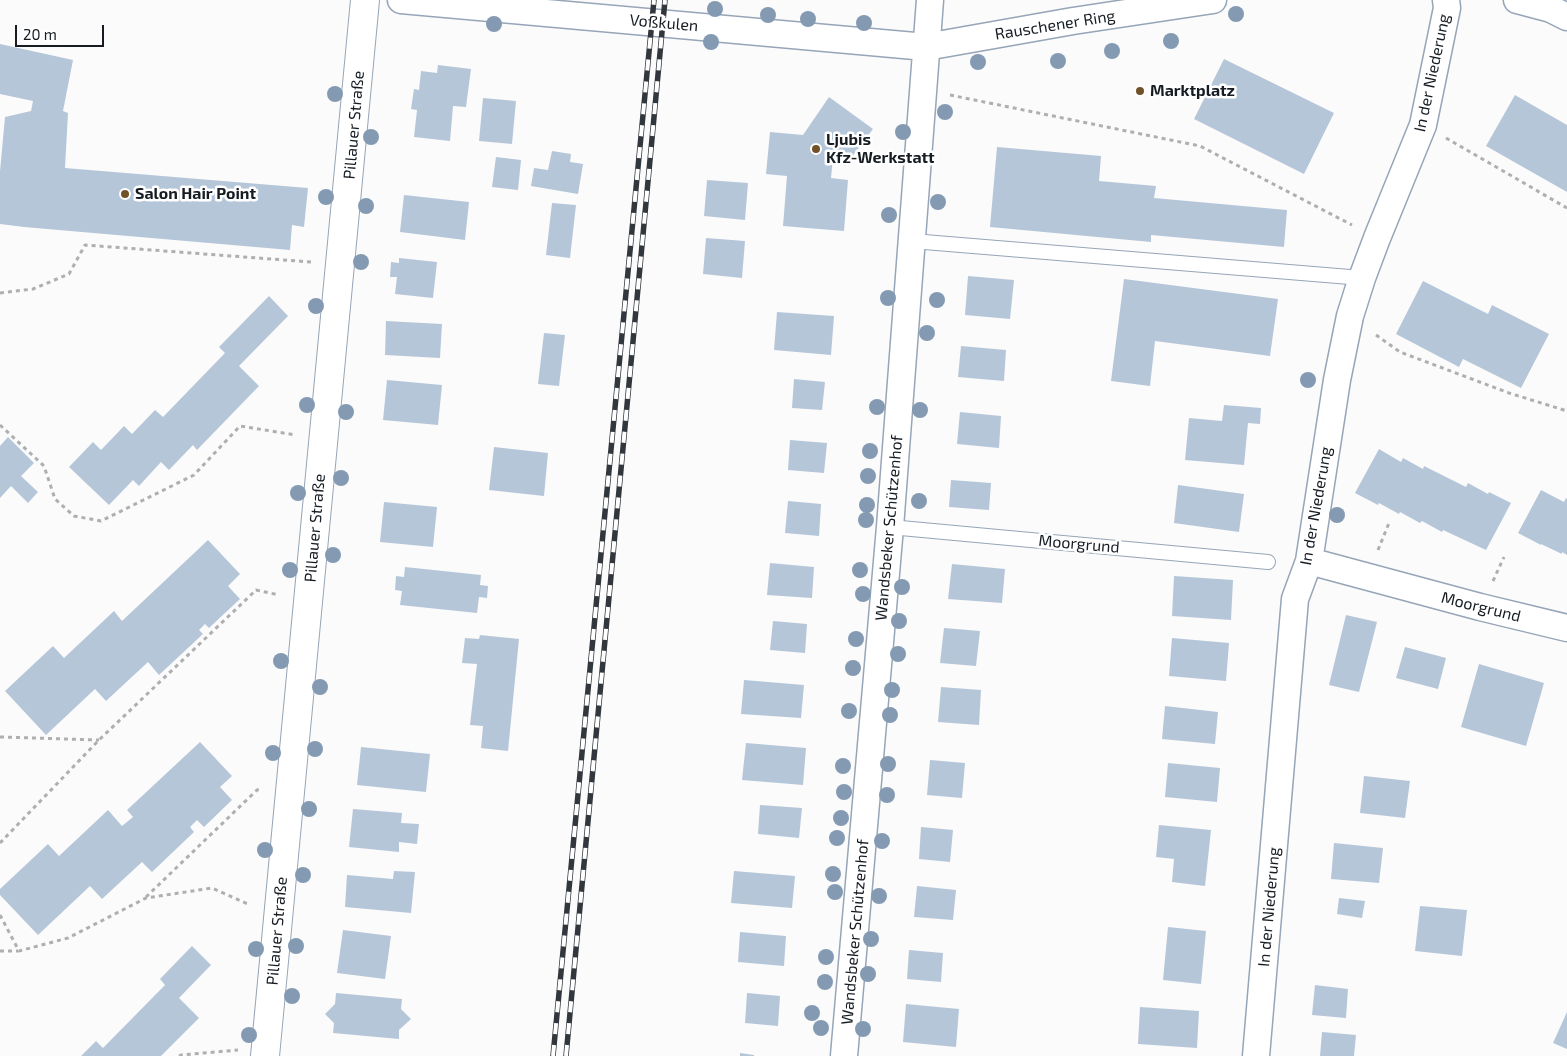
<!DOCTYPE html>
<html>
<head>
<meta charset="utf-8">
<style>
  body { margin:0 }
  #map { position:relative; width:1567px; height:1056px; overflow:hidden; background:#fbfbfb; font-family:"Exo 2",sans-serif }
  canvas { display:block }
  .scale { position:absolute; left:15px; top:25px; width:89px; height:22px; box-sizing:border-box; border:2px solid #161c22; border-top:0; padding-left:6px; font-size:15px; line-height:18px; white-space:nowrap; color:#161c22; -webkit-text-stroke:4px #fff; paint-order:stroke }
</style>
</head>
<body>
<div id="map">
<canvas width="1567" height="1056"></canvas>
<div class="scale">20 m</div>
</div>
<script>
const ctx = document.querySelector('canvas').getContext('2d');
ctx.lineJoin = 'round';
function fillPath(path, color) {
  ctx.fillStyle = color;
  ctx.fill(path, 'evenodd');
}
function poly(rows) {
  const path = new Path2D();
  for (const r of rows) {
    path.moveTo(r[0], r[1]);
    for (let i = 2; i < r.length; i += 2) path.lineTo(r[i], r[i + 1]);
  }
  return path;
}
function strokePath(path, color, width, dash) {
  ctx.strokeStyle = color;
  ctx.lineWidth = width;
  ctx.lineCap = dash ? 'butt' : 'round';
  ctx.setLineDash(dash || []);
  ctx.stroke(path);
}
function write(font, color, halo, rows, align = 'center') {
  ctx.font = font + ' "Exo 2",sans-serif';
  ctx.lineWidth = 5;
  ctx.setLineDash([]);
  ctx.textBaseline = 'middle';
  ctx.strokeStyle = halo;
  ctx.fillStyle = color;
  for (const [text, x, y, turn = 0] of rows) {
    ctx.save();
    ctx.translate(x, y);
    ctx.rotate((+turn || 0) * Math.PI / 180);
    ctx.textAlign = isNaN(turn) ? turn : align;
    if (halo) ctx.strokeText(text, 0, 0);
    ctx.fillText(text, 0, 0);
    ctx.restore();
  }
}
const building = poly([
  [0,44,73,60,63,111,68,113,65,168,308,188,304,227,292,225,290,250,24,227,0,224,0,171,5,117,31,111,33,101,0,94],
  [1224,59,1334,113,1304,174,1194,119],
  [438,65,471,69,466,107,453,106,450,141,414,137,417,110,411,109,414,89,419,90,421,71,437,73],
  [1515,95,1567,125,1567,192,1486,146],
  [829,97,873,129,845,166,833,157,831,178,848,180,844,231,783,226,787,176,766,174,770,132,803,135],
  [483,98,516,101,512,144,479,141],
  [997,147,1101,156,1099,181,1156,186,1154,198,1287,210,1284,247,1151,235,1151,242,990,227],
  [552,151,571,154,570,162,583,164,578,194,531,186,534,168,548,170],
  [496,157,521,160,518,190,492,187],
  [707,180,748,183,745,220,704,216],
  [404,195,469,202,465,240,400,232],
  [552,203,576,205,570,258,546,255],
  [706,238,745,241,742,278,703,274],
  [399,258,437,262,433,298,395,294,397,277,390,277,391,262,399,263],
  [968,276,1014,280,1010,319,965,315],
  [1124,279,1278,299,1270,356,1155,341,1150,386,1111,381],
  [1423,281,1488,314,1492,305,1549,334,1521,388,1463,359,1459,367,1396,334],
  [269,296,288,316,239,366,259,386,197,450,193,445,169,470,161,462,139,486,133,480,109,505,69,467,93,442,101,450,124,426,132,434,155,410,163,417,225,353,219,347],
  [777,312,834,316,831,355,774,350],
  [386,321,442,324,440,358,385,355],
  [544,333,565,335,559,386,538,384],
  [961,346,1006,350,1004,381,958,377],
  [794,379,825,382,822,410,792,408],
  [387,380,442,385,438,425,383,420],
  [1224,405,1261,408,1260,424,1248,423,1244,465,1185,460,1189,418,1222,421],
  [960,412,1001,416,999,448,957,444],
  [8,437,34,463,21,476,38,492,28,503,11,486,0,498,0,446],
  [790,440,827,443,824,473,788,470],
  [494,447,548,453,544,496,489,490],
  [1379,449,1401,462,1403,458,1423,469,1424,466,1466,487,1468,483,1488,494,1489,492,1511,503,1486,550,1443,530,1442,532,1422,521,1420,523,1400,512,1399,514,1379,503,1378,505,1355,493],
  [951,480,991,483,989,510,949,507],
  [1178,485,1244,494,1239,532,1174,523],
  [1541,490,1564,502,1566,498,1567,499,1567,555,1562,552,1562,554,1541,544,1541,545,1518,533],
  [788,501,821,504,819,536,785,533],
  [384,502,437,507,433,547,380,542],
  [208,540,240,574,228,586,240,599,209,628,205,624,199,630,203,634,159,675,148,662,106,701,95,689,46,735,5,691,53,646,64,658,114,611,122,621],
  [770,563,814,567,812,598,767,595],
  [952,564,1005,569,1002,603,948,599],
  [405,567,481,575,480,585,488,586,487,598,479,597,477,613,400,605,402,591,395,590,396,576,404,577],
  [1174,576,1233,580,1231,620,1172,616],
  [1346,615,1377,622,1359,692,1329,685],
  [773,621,807,624,805,653,770,650],
  [944,628,980,631,976,666,940,663],
  [480,635,519,639,508,751,481,748,483,726,470,725,477,664,462,663,465,638,479,639],
  [1172,638,1229,643,1226,681,1169,676],
  [1405,647,1446,658,1438,689,1396,678],
  [1479,664,1544,683,1526,746,1461,727],
  [744,680,804,685,801,718,741,714],
  [941,687,981,690,979,725,938,722],
  [1165,706,1218,712,1215,744,1162,739],
  [200,742,232,776,220,787,232,800,204,827,197,820,190,827,194,832,152,872,142,862,102,899,90,886,38,935,0,895,0,889,48,844,59,856,108,810,122,826,133,817,127,810],
  [746,743,806,748,803,785,742,780],
  [361,747,430,754,426,792,357,785],
  [930,760,965,763,962,798,927,795],
  [1168,763,1220,768,1217,802,1165,797],
  [1364,776,1410,781,1405,818,1360,813],
  [760,805,802,808,799,838,758,834],
  [353,809,402,813,401,823,419,824,417,844,399,842,399,852,349,847],
  [1159,825,1211,830,1205,886,1172,882,1174,859,1156,857],
  [921,827,953,830,950,862,919,859],
  [1334,843,1383,848,1379,883,1331,879],
  [394,871,415,872,411,913,345,907,347,875,393,879],
  [734,871,795,876,792,908,731,903],
  [917,886,956,890,953,920,914,917],
  [1339,898,1365,901,1362,918,1337,914],
  [1420,906,1467,910,1462,956,1415,951],
  [1168,927,1206,931,1201,984,1163,980],
  [343,930,391,936,385,979,337,973],
  [740,932,786,936,784,966,738,962],
  [192,946,211,965,179,998,199,1018,161,1056,81,1056,96,1041,103,1048,165,985,160,979],
  [909,950,943,953,941,982,907,979],
  [1315,985,1348,989,1346,1018,1312,1015],
  [336,993,402,999,401,1009,411,1019,399,1030,399,1039,333,1033,334,1023,325,1014,335,1004],
  [747,993,780,996,778,1026,745,1023],
  [906,1004,959,1009,956,1047,903,1042],
  [1140,1007,1199,1011,1197,1048,1138,1044],
  [1567,1012,1567,1049,1553,1043],
  [1322,1032,1356,1035,1354,1056,1320,1056],
  [740,1053,754,1055,754,1056,740,1056]
]);
const path = poly([
  [950,95,1200,146,1352,225],
  [1446,138,1567,208],
  [0,293,33,289,69,274,85,245,311,262],
  [1376,335,1400,352,1509,393,1567,411],
  [0,425,44,466,55,499,74,516,101,521,194,475,240,426,296,435],
  [1378,550,1389,523],
  [1493,581,1504,557],
  [0,737,99,740],
  [0,843,99,740,256,590,279,595],
  [146,897,257,790,261,789],
  [0,915,19,951,68,938,146,898,212,888,250,905],
  [0,951,18,951],
  [179,1056,181,1055,238,1050]
]);
const service = poly([
  [912,241,1362,278],
  [890,527,1268,562]
]);
const minor = poly([
  [401,0,926,47,1073,21,1213,0],
  [1517,0,1551,9,1567,17],
  [1309,561,1480,607,1567,628],
  [844,1056,890,527,930,0],
  [1256,1056,1295,599,1309,561,1337,380,1350,316,1362,278,1377,238,1423,125,1447,8,1446,0]
]);
const tertiary = poly([
  [265,1056,365,0]
]);
const rail = poly([
  [553,1056,654,0],
  [566,1056,665,0]
]);
const trees = [
  [715,9],
  [1236,14],
  [768,15],
  [808,19],
  [864,23],
  [494,24],
  [1171,41],
  [711,42],
  [1112,51],
  [1058,61],
  [978,62],
  [335,94],
  [945,112],
  [903,132],
  [371,137],
  [326,197],
  [938,202],
  [366,206],
  [889,215],
  [361,262],
  [888,298],
  [937,300],
  [316,306],
  [927,333],
  [1308,380],
  [307,405],
  [877,407],
  [920,410],
  [346,412],
  [870,451],
  [868,476],
  [341,478],
  [298,493],
  [919,501],
  [867,505],
  [1337,515],
  [866,520],
  [333,555],
  [290,570],
  [860,570],
  [902,587],
  [863,594],
  [899,621],
  [856,639],
  [898,654],
  [281,661],
  [853,668],
  [320,687],
  [892,690],
  [849,711],
  [890,715],
  [315,749],
  [273,753],
  [888,764],
  [843,766],
  [844,792],
  [887,795],
  [309,809],
  [841,818],
  [837,838],
  [882,841],
  [265,850],
  [833,874],
  [303,875],
  [835,892],
  [879,896],
  [871,939],
  [296,946],
  [256,949],
  [826,957],
  [868,974],
  [825,982],
  [292,996],
  [812,1013],
  [821,1028],
  [863,1029],
  [249,1035]
];
const markers = [
  [1140,91,5,"#715127"],
  [816,149,5,"#715127"],
  [125,194,5,"#715127"]
];
const streetNames = [
  ["Voßkulen",664,23,5],
  ["Rauschener Ring",1055,25,-9],
  ["In der Niederung",1432,73,-78],
  ["Pillauer Straße",354,125,-85],
  ["In der Niederung",1316,506,-80],
  ["Pillauer Straße",315,528,-85],
  ["Wandsbeker Schützenhof",889,528,-85],
  ["Moorgrund",1079,544,5],
  ["Moorgrund",1481,607,14],
  ["In der Niederung",1269,907,-85],
  ["Pillauer Straße",277,931,-85],
  ["Wandsbeker Schützenhof",855,932,-85]
];
const poiNames = [
  ["Marktplatz",1150,91],
  ["Ljubis",826,140],
  ["Kfz-Werkstatt",826,158],
  ["Salon Hair Point",135,194]
];
fillPath(building, '#b6c6d9');
strokePath(service, '#96a5b7', 16);
strokePath(minor, '#96a5b7', 29);
strokePath(tertiary, '#96a5b7', 30);
strokePath(path, '#adafb1', 3, [4, 4]);
strokePath(service, '#fff', 14);
strokePath(minor, '#fff', 26);
strokePath(tertiary, '#fff', 28);
strokePath(rail, '#32373d', 5.5);
strokePath(rail, '#fff', 4, [11]);
ctx.fillStyle = '#849ab2';
for (const [x, y] of trees) {
  ctx.beginPath();
  ctx.arc(x, y, 8, 0, 2 * Math.PI);
  ctx.fill();
}
for (const [x, y, r, color] of markers) {
  const dot = new Path2D();
  dot.arc(x, y, r, 0, 2 * Math.PI);
  ctx.fillStyle = color;
  ctx.fill(dot);
  strokePath(dot, '#fff', 2);
}
write('16px', '#161c22', '#fff', streetNames);
write('bold 16px', '#161c22', '#fff', poiNames, 'left');
</script>
</body>
</html>
